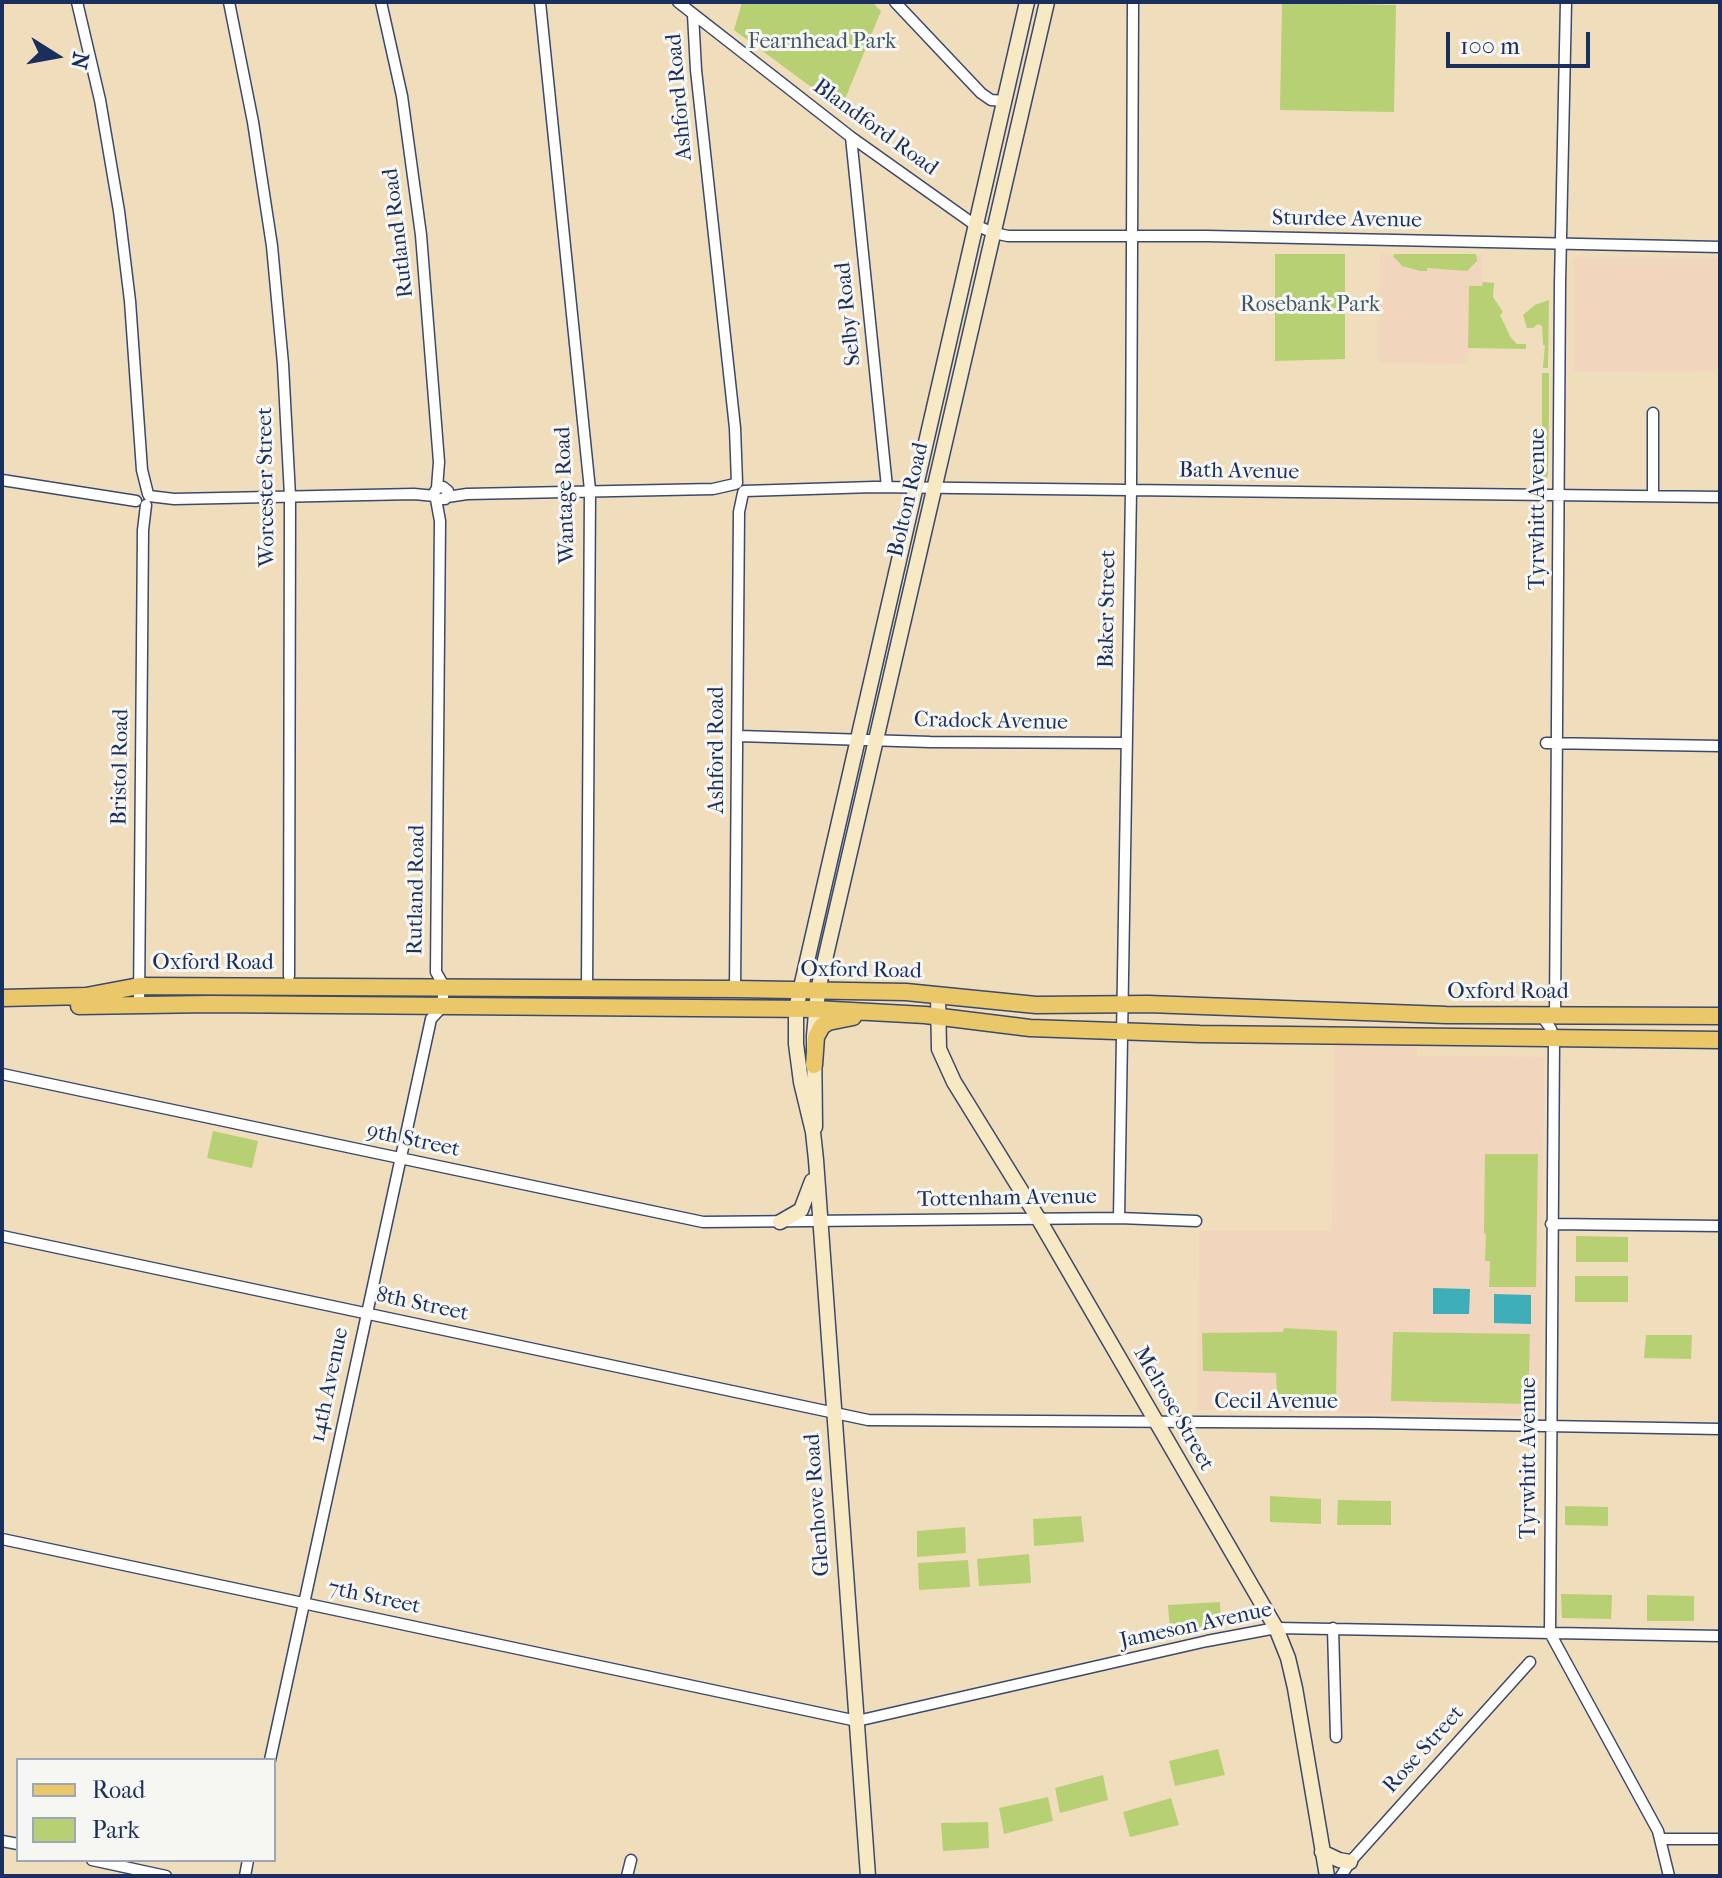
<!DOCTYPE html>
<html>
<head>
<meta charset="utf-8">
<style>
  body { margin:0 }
  #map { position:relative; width:1722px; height:1878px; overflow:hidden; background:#f0ddbc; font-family:"IM FELL French Canon",serif }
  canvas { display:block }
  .frame { position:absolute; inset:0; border:4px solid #1b2f5e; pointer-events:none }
  .legend { position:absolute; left:16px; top:1758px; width:260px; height:104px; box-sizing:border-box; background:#f6f6f2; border:2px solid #9ea6b7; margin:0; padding:10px 14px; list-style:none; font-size:24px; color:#1b2f5e }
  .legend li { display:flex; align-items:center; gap:16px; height:40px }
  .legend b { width:40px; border:2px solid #9ea6b7 }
  .north { position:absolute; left:16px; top:16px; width:80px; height:80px; -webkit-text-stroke:6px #f6f6f2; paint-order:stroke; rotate:101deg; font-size:22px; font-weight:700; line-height:32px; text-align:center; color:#1b2f5e }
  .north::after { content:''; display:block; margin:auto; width:28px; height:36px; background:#1b2f5e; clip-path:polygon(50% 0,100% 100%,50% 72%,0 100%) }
  .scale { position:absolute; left:1446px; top:32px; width:144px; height:36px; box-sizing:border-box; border:4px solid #1b2f5e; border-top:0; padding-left:10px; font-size:24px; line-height:28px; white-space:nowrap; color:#1b2f5e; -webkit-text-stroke:6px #f6f6f2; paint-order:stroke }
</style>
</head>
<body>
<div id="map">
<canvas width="1722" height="1878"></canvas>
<div class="frame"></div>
<ul class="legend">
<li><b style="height:10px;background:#eac769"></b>Road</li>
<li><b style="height:22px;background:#b8d074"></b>Park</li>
</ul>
<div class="north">N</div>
<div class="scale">100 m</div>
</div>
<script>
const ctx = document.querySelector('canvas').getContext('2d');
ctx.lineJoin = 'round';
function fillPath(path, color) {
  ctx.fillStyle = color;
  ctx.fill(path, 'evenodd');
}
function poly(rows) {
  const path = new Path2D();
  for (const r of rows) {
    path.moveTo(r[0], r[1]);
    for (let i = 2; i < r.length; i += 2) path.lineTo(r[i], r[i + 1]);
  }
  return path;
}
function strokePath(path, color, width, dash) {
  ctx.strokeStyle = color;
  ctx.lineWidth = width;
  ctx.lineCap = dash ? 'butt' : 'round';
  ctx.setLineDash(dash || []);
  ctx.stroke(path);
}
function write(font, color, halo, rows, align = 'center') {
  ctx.font = font + ' "IM FELL French Canon",serif';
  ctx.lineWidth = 6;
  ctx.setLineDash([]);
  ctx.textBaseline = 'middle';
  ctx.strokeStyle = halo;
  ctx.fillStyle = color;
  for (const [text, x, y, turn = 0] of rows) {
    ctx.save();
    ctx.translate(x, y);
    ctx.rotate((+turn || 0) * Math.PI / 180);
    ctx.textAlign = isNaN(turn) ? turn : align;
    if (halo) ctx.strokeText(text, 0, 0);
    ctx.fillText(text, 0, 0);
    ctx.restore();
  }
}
const built = poly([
  [1380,254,1483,255,1483,286,1469,287,1468,364,1379,362],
  [1573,258,1720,258,1720,371,1573,372],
  [1334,1045,1417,1046,1417,1056,1544,1057,1541,1416,1198,1410,1199,1231,1332,1231]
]);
const green = poly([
  [742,2,872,2,881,11,841,109,734,30],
  [1282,3,1396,5,1394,112,1280,110],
  [1275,254,1345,254,1345,359,1275,361],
  [1395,254,1476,254,1477,261,1467,271,1427,268,1427,271,1420,271,1402,266,1393,256],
  [1483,282,1494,283,1493,297,1503,312,1500,315,1511,338,1517,344,1526,344,1526,349,1468,348,1469,286,1482,286],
  [1549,300,1548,368,1543,368,1545,345,1543,345,1542,326,1538,324,1533,328,1527,328,1523,315,1535,305],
  [1542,373,1549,373,1549,414,1548,474,1547,478,1542,480],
  [213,1131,258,1141,252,1168,207,1158],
  [1485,1154,1538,1154,1536,1287,1489,1287,1490,1261,1485,1261,1486,1234,1484,1233],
  [1576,1236,1628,1237,1628,1262,1576,1262],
  [1575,1276,1628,1276,1628,1302,1575,1302],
  [1284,1328,1337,1331,1336,1395,1277,1395,1276,1373,1203,1371,1202,1333,1283,1332],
  [1393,1332,1530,1334,1528,1404,1391,1401],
  [1646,1335,1692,1335,1691,1359,1644,1358],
  [1270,1496,1321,1499,1321,1524,1270,1522],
  [1338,1500,1391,1501,1391,1525,1337,1525],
  [1565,1506,1608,1507,1608,1526,1565,1525],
  [1081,1516,1084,1542,1034,1546,1033,1519],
  [965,1527,966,1553,917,1557,917,1531],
  [1029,1554,1031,1583,979,1586,977,1559],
  [968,1560,970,1587,919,1590,918,1563],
  [1561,1594,1612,1595,1611,1619,1562,1618],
  [1647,1595,1694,1596,1694,1621,1647,1621],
  [1220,1602,1221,1626,1170,1631,1168,1605],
  [1218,1749,1225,1775,1175,1786,1169,1761],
  [1103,1775,1108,1800,1060,1813,1055,1788],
  [1048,1797,1053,1821,1004,1834,999,1808],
  [1171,1798,1179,1825,1130,1837,1123,1812],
  [988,1822,989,1848,943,1851,941,1823]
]);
const water = poly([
  [1433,1288,1470,1289,1469,1314,1433,1314],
  [1494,1294,1531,1295,1531,1324,1494,1323]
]);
const street = poly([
  [77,2,100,100,119,211,130,301,142,470,148,494],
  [229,2,253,122,272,246,283,364,290,496,289,976],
  [381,2,402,96,421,235,439,462,437,488,434,493,436,499,445,499,448,491,443,487,437,488],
  [540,2,590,490,587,988],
  [678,2,851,137,975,225,994,233,1008,236,1207,236,1720,247],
  [895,2,981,93,991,100,1004,101],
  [693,14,696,70,735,428,737,483],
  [851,137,887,487],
  [1653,413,1653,496],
  [2,480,136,501],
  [744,491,874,487,1720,497],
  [149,496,174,499,414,494,435,496],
  [447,497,467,494,713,489,735,484],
  [739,736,930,742,1125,743],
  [1546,743,1720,746],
  [436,972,440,521,436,499],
  [735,989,739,512,743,493],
  [139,1004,143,530,146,505],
  [1541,1015,1551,1029,1554,1039,1550,1633,1658,1831,1669,1876],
  [1555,1015,1560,283,1566,2],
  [2,1074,703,1222,1119,1218,1196,1221],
  [1119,1218,1131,491,1133,2],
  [1551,1224,1720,1226],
  [2,1236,868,1420,1372,1423,1720,1429],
  [2,1539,857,1721,1207,1641,1276,1628,1720,1636],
  [1333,1628,1336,1737],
  [270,1760,431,1019,442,1007,444,986,436,972],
  [1661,1839,1720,1839],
  [2,1841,18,1844],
  [92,1860,166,1876],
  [245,1876,248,1860],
  [627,1876,631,1860],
  [1341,1876,1350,1862,1530,1662]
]);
const secondary = poly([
  [938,995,939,1049,954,1082,1038,1218,1276,1628,1288,1658,1295,1688,1327,1876],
  [815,1127,814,1036,818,990,1047,2],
  [780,1222,801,1210,812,1181],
  [1322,1852,1339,1860,1350,1862],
  [868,1876,816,1160,813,1132,801,1082,796,1044,796,1009,1027,2]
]);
const primary = poly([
  [2,998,86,996,139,986,735,989,906,992,1036,1005,1148,1004,1446,1015,1720,1016],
  [79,1006,210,1004,815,1009,925,1015,1030,1028,1200,1034,1720,1040],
  [814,1065,816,1037,822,1026,828,1022,853,1017]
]);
const parkNames = [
  ["Fearnhead Park",822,43],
  ["Rosebank Park",1310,306]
];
const streetNames = [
  ["Ashford Road",680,97,-95],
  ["Blandford Road",875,128,36],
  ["Sturdee Avenue",1347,220,1],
  ["Rutland Road",399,233,-97],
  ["Selby Road",849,314,-96],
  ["Bath Avenue",1239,472,1],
  ["Worcester Street",267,487,-91],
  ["Wantage Road",566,495,-92],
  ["Bolton Road",909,500,-77],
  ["Tyrwhitt Avenue",1539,509,-90],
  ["Baker Street",1108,609,-89],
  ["Cradock Avenue",991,722,1],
  ["Ashford Road",718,750,-90],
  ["Bristol Road",121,767,-89],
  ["Rutland Road",417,890,-89],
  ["Oxford Road",213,964],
  ["Oxford Road",861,971,1],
  ["Oxford Road",1508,993],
  ["9th Street",413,1141,12],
  ["Tottenham Avenue",1007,1199,-1],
  ["8th Street",422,1305,12],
  ["14th Avenue",330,1385,-78],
  ["Cecil Avenue",1276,1403],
  ["Melrose Street",1173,1409,60],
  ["Tyrwhitt Avenue",1530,1458,-90],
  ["Glenhove Road",818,1505,-94],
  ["7th Street",374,1598,12],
  ["Jameson Avenue",1196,1626,-12],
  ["Rose Street",1424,1750,-48]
];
fillPath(built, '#f1d5bd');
fillPath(green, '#b8d074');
fillPath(water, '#3eaeb9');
strokePath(street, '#3b496c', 13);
strokePath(secondary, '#3b496c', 17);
strokePath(primary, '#3b496c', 19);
strokePath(street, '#fff', 10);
strokePath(secondary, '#f7e9c3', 14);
strokePath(primary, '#eac769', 16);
write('22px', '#425764', '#f6f6f2', parkNames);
write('22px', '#1b2f5e', '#f6f6f2', streetNames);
</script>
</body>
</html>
